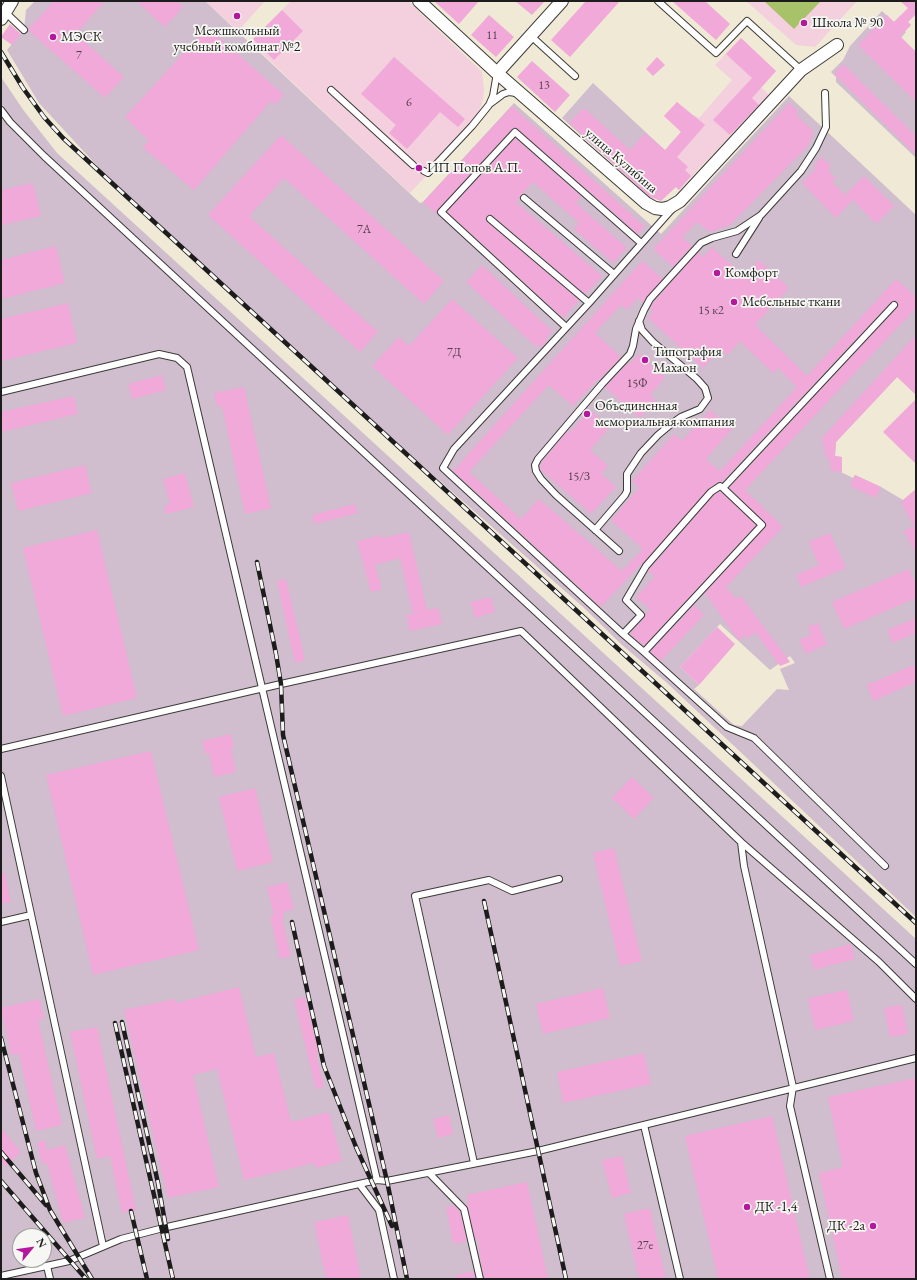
<!DOCTYPE html>
<html>
<head>
<meta charset="utf-8">
<style>
  body { margin:0 }
  #map { position:relative; width:917px; height:1280px; overflow:hidden; background:#f0e9d5; font-family:"EB Garamond",serif }
  canvas { display:block }
  .frame { position:absolute; inset:0; border:2px solid #1c1c1c; pointer-events:none }
  .north { position:absolute; left:12px; top:1228px; width:40px; height:40px; box-sizing:border-box; background:#f6f6f2; border:1px solid #9f9f9c; border-radius:50%; rotate:61deg; font-size:11px; font-weight:700; line-height:16px; text-align:center; color:#1c1c1c }
  .north::after { content:''; display:block; margin:auto; width:14px; height:18px; background:#b5179e; clip-path:polygon(50% 0,100% 100%,50% 72%,0 100%) }
</style>
</head>
<body>
<div id="map">
<canvas width="917" height="1280"></canvas>
<div class="frame"></div>
<div class="north">N</div>
</div>
<script>
const ctx = document.querySelector('canvas').getContext('2d');
ctx.lineJoin = 'round';
function fillPath(path, color) {
  ctx.fillStyle = color;
  ctx.fill(path, 'evenodd');
}
function poly(rows) {
  const path = new Path2D();
  for (const r of rows) {
    path.moveTo(r[0], r[1]);
    for (let i = 2; i < r.length; i += 2) path.lineTo(r[i], r[i + 1]);
  }
  return path;
}
function strokePath(path, color, width, dash) {
  ctx.strokeStyle = color;
  ctx.lineWidth = width;
  ctx.lineCap = dash ? 'butt' : 'round';
  ctx.setLineDash(dash || []);
  ctx.stroke(path);
}
function write(font, color, halo, rows, align = 'center') {
  ctx.font = font + ' "EB Garamond",serif';
  ctx.lineWidth = 3.5;
  ctx.setLineDash([]);
  ctx.textBaseline = 'middle';
  ctx.strokeStyle = halo;
  ctx.fillStyle = color;
  for (const [text, x, y, turn = 0] of rows) {
    ctx.save();
    ctx.translate(x, y);
    ctx.rotate((+turn || 0) * Math.PI / 180);
    ctx.textAlign = isNaN(turn) ? turn : align;
    if (halo) ctx.strokeText(text, 0, 0);
    ctx.fillText(text, 0, 0);
    ctx.restore();
  }
}
const built = poly([
  [205,1,265,1,238,31],
  [291,1,408,1,482,72,484,90,483,99,479,112,472,126,410,193,250,42],
  [746,1,857,1,815,47,796,45],
  [741,38,776,71,761,87,769,95,679,190,668,180,668,146,686,126,679,129,664,116,677,102,693,116,694,115,699,118,732,80,715,65]
]);
const industrial = poly([
  [35,1,205,1,420,203,423,202,514,103,661,234,789,96,916,215,916,357,836,442,835,456,842,457,842,471,841,472,853,478,855,475,881,487,903,500,915,490,916,492,916,917,666,682,622,645,583,607,399,445,113,183,39,103,7,50,24,30,26,10],
  [720,624,770,670,790,656,795,663,780,669,789,690,777,689,742,726,734,725,694,689,699,685,680,667],
  [882,11,894,22,901,15,911,25,905,31,906,32,901,38,916,52,916,158,836,82,836,77,831,72,843,60,850,46],
  [1,77,24,111,57,153,916,939,916,1279,1,1279],
  [20,1236,44,1236,44,1260,20,1260],
  [593,83,667,152,658,177,644,192,562,118]
]);
const green = poly([
  [764,1,821,1,794,29]
]);
const building = poly([
  [54,1,105,1,76,34,124,77,105,98,28,30],
  [136,1,176,1,183,7,165,27],
  [434,1,479,1,459,24],
  [515,1,545,1,532,15],
  [586,1,620,1,570,57,551,40],
  [672,1,705,1,730,24,716,40],
  [900,1,916,1,916,16,915,15,908,22,911,25,900,36,916,52,916,102,858,45,887,15,894,22,908,8],
  [282,10,303,31,274,60,253,39],
  [489,15,514,37,496,57,471,35],
  [10,24,21,34,12,45,1,37],
  [205,25,284,95,275,105,271,101,194,190,142,147,149,141,125,117,200,35,198,33],
  [741,38,776,71,752,98,759,105,730,135,713,120,752,78,726,54],
  [394,57,465,119,458,127,440,112,407,149,389,133,396,125,361,94],
  [657,57,665,65,653,76,646,69],
  [532,61,570,95,555,112,517,77],
  [843,64,916,136,916,155,834,74],
  [677,102,705,125,677,157,688,167,685,170,691,176,679,190,676,187,661,201,650,197,569,123,584,108,630,150,645,133,665,150,681,132,664,116],
  [789,103,799,112,796,115,814,132,808,146,730,225,710,232,697,222,682,237,692,246,673,267,653,249],
  [512,106,645,227,638,234,516,128,512,129,435,213,423,202],
  [281,135,444,281,424,304,284,178,249,216,378,332,360,352,208,215],
  [515,138,581,196,576,203,627,248,613,263,574,229,579,223,533,182,521,195,516,202,602,276,587,293,586,292,585,294,493,216,490,215,487,216,486,219,487,222,579,300,563,318,447,212],
  [822,157,831,166,828,171,836,178,832,182,845,195,864,176,894,206,876,224,853,200,836,218,802,183,816,168,814,165],
  [33,183,41,216,1,225,1,190],
  [56,246,65,283,1,299,1,260],
  [712,247,744,276,759,260,789,288,755,325,807,376,896,279,916,297,916,308,745,490,783,527,726,587,736,599,741,596,790,662,780,666,756,633,746,639,744,635,739,641,705,593,766,526,765,522,729,488,897,308,898,304,897,301,893,301,891,302,722,482,718,482,708,489,642,565,641,564,601,607,453,471,642,261,663,279,647,296,643,303,638,298,627,310,621,305,595,333,621,357,598,381,597,380,573,406,549,385,469,472,521,519,539,499,622,571,643,549,611,520,639,488,632,481,674,434,682,441,710,410,732,429,706,459,720,471,797,387,778,368,773,373,740,341,728,355,721,349,703,368,648,318,653,312,650,309,654,302,698,252,703,257],
  [482,265,552,331,546,338,548,340,541,348,537,344,535,346,466,282],
  [452,299,518,358,448,435,372,366,399,337,409,346],
  [68,303,77,343,1,361,1,319],
  [916,335,916,395,897,377,836,442,835,456,833,456,842,457,842,472,831,471,829,457,826,458,822,438],
  [639,354,665,378,650,395,656,400,640,418,605,387,628,363,630,364],
  [162,375,166,390,132,399,128,384],
  [244,387,271,508,245,514,222,406,217,407,214,393],
  [74,396,78,414,1,432,1,412],
  [916,399,916,464,883,432],
  [590,410,609,428,590,450,608,466,601,473,616,487,591,514,540,469,542,462,568,430,570,432],
  [85,465,92,493,18,511,11,483],
  [185,473,194,507,166,514,164,506,170,504,163,479],
  [855,475,881,487,876,498,850,486],
  [916,489,916,554,904,531,914,526,901,502],
  [720,491,756,525,644,646,630,634,644,618,645,614,650,609,636,597,655,576,648,571,714,495],
  [355,504,358,513,315,524,312,515],
  [97,530,137,698,63,716,23,548],
  [409,532,427,610,438,608,442,624,410,631,406,615,413,614,400,558,375,565,382,589,371,592,357,541,381,535,382,538],
  [830,533,846,568,801,587,796,575,819,565,809,542],
  [909,569,916,585,916,598,844,629,832,602],
  [286,579,305,660,295,663,277,581],
  [491,597,495,612,475,618,471,602],
  [694,605,704,615,661,661,650,652],
  [916,618,916,633,893,643,887,630],
  [818,623,827,644,806,654,799,640,811,635,808,627],
  [717,627,735,644,699,685,680,667],
  [916,664,916,682,873,701,867,685],
  [231,734,234,747,231,748,236,772,214,777,209,753,205,754,202,741],
  [151,751,199,950,93,975,46,775],
  [632,777,654,798,634,819,612,798],
  [255,788,273,862,237,871,219,797],
  [614,848,642,961,620,966,593,853],
  [1,873,5,873,11,902,1,904],
  [287,882,294,909,283,912,284,917,282,918,291,956,280,959,270,916,274,915,267,887],
  [851,944,855,959,814,970,810,955],
  [239,987,256,1057,274,1053,291,1122,329,1112,342,1161,316,1168,314,1163,244,1180,217,1069,193,1075,219,1187,168,1198,124,1010,175,999,176,1003],
  [603,988,610,1018,543,1034,536,1004],
  [847,990,854,1021,815,1030,808,998],
  [305,997,319,1054,316,1054,324,1087,316,1089,294,999],
  [40,999,44,1019,38,1020,62,1125,36,1131,19,1054,11,1055,1,1008],
  [902,1005,908,1034,890,1037,884,1008],
  [97,1027,136,1210,122,1213,110,1156,97,1159,70,1032],
  [644,1053,651,1084,563,1103,557,1072],
  [916,1078,916,1279,842,1279,819,1173,843,1167,828,1097],
  [449,1115,453,1134,438,1138,433,1119],
  [772,1116,810,1279,718,1279,685,1136],
  [1,1128,21,1152,5,1166,1,1161],
  [45,1140,47,1150,65,1145,85,1218,63,1223,47,1163,42,1164,37,1142],
  [622,1156,631,1193,612,1198,602,1160],
  [527,1182,548,1279,484,1279,477,1238,475,1239,468,1208,465,1204,469,1203,467,1195],
  [454,1206,460,1211,467,1241,453,1244,446,1207],
  [650,1208,666,1279,639,1279,624,1214],
  [348,1215,361,1279,326,1279,314,1222],
  [474,1271,475,1279,456,1279,456,1275]
]);
const lane = poly([
  [658,1,716,53,747,21,801,70],
  [5,12,24,30],
  [531,36,575,76],
  [331,90,413,165],
  [491,103,503,94,509,92,516,93],
  [1,110,10,122,44,156,916,964],
  [424,171,428,173,472,126,489,105,493,96,497,73],
  [524,198,614,274],
  [673,208,589,303,454,449,443,468,623,634,644,652,727,727,754,738,885,866],
  [490,219,589,303],
  [736,254,759,218],
  [566,327,441,212,515,132,641,243],
  [1,392,159,354,177,358,187,367,377,1180],
  [595,530,625,495,627,491,627,474,641,453,658,435,670,425,681,417,700,409,708,398,705,388,697,379,653,342,642,330,639,321],
  [619,551,556,495,541,479,536,471,535,465,538,459,602,384,630,354,633,346,636,329,644,310,650,299,701,243,712,238,737,231,761,215,801,171,816,148,826,127,825,93],
  [623,634,641,615,626,600,646,566,711,492,720,486,723,488,894,305],
  [644,652,762,525,723,488],
  [1,749,281,684,521,631,741,842,744,866,793,1087,790,1106,830,1279],
  [1,776,103,1246],
  [741,842,879,962,916,999],
  [1,922,31,915],
  [644,1125,680,1279],
  [474,1163,415,896,489,880,512,891,559,879],
  [429,1173,464,1209,480,1279],
  [360,1185,379,1210,394,1279],
  [47,1266,50,1279],
  [1,1276,69,1261,121,1239,167,1227,377,1180,387,1181,538,1151,916,1058]
]);
const street = poly([
  [419,1,497,73,646,203,655,208,662,209,670,207,680,201,801,70,837,45],
  [1,19,12,1],
  [497,73,562,1]
]);
const rail = poly([
  [1,52,23,88,44,117,63,138,916,923],
  [257,562,276,654,281,684,283,735,387,1181,407,1279],
  [484,901,566,1279],
  [292,922,324,1066,356,1147,392,1226],
  [122,1022,158,1183,168,1239],
  [115,1023,173,1279],
  [1,1038,36,1173,50,1210,92,1279],
  [1,1152,46,1205],
  [1,1181,86,1279],
  [131,1211,147,1279]
]);
const markers = [
  [237,16,4,"#b5179e"],
  [804,23,4,"#b5179e"],
  [53,37,4,"#b5179e"],
  [419,168,4,"#b5179e"],
  [717,273,4,"#b5179e"],
  [734,302,4,"#b5179e"],
  [645,360,4,"#b5179e"],
  [587,414,4,"#b5179e"],
  [747,1207,4,"#b5179e"],
  [873,1226,4,"#b5179e"]
];
const numberNames = [
  ["11",492,36],
  ["7",79,56],
  ["13",544,86],
  ["6",409,103],
  ["7А",364,230],
  ["15 к2",711,311],
  ["7Д",454,353],
  ["15Ф",637,384],
  ["15/З",579,477],
  ["27е",645,1246]
];
const poiNames = [
  ["Школа № 90",812,23],
  ["Межшкольный",237,31,"center"],
  ["учебный комбинат №2",237,47,"center"],
  ["МЭСК",61,37],
  ["ИП Попов А.П.",427,168],
  ["Комфорт",725,273],
  ["Мебельные ткани",742,302],
  ["Типография",653,352],
  ["Махаон",653,368],
  ["Объединенная",595,406],
  ["мемориальная компания",595,422],
  ["ДК -1,4",755,1207],
  ["ДК -2а",865,1226,"right"]
];
const streetNames = [
  ["улица Кулибина",621,161,41]
];
fillPath(built, '#f4cfdd');
fillPath(industrial, '#d0bdcd');
fillPath(green, '#a7c268');
fillPath(building, '#f0a9d8');
strokePath(lane, '#3c3b38', 8);
strokePath(street, '#3c3b38', 14);
strokePath(lane, '#fff', 6);
strokePath(street, '#fff', 12);
strokePath(rail, '#1c1c1c', 4.5);
strokePath(rail, '#f6f6f2', 3, [9]);
for (const [x, y, r, color] of markers) {
  const dot = new Path2D();
  dot.arc(x, y, r, 0, 2 * Math.PI);
  ctx.fillStyle = color;
  ctx.fill(dot);
  strokePath(dot, '#f6f6f2', 1.5);
}
write('12px', '#513f4b', null, numberNames);
write('14px', '#1c1c1c', '#f6f6f2', poiNames, 'left');
write('14px', '#1c1c1c', '#f6f6f2', streetNames);
</script>
</body>
</html>
